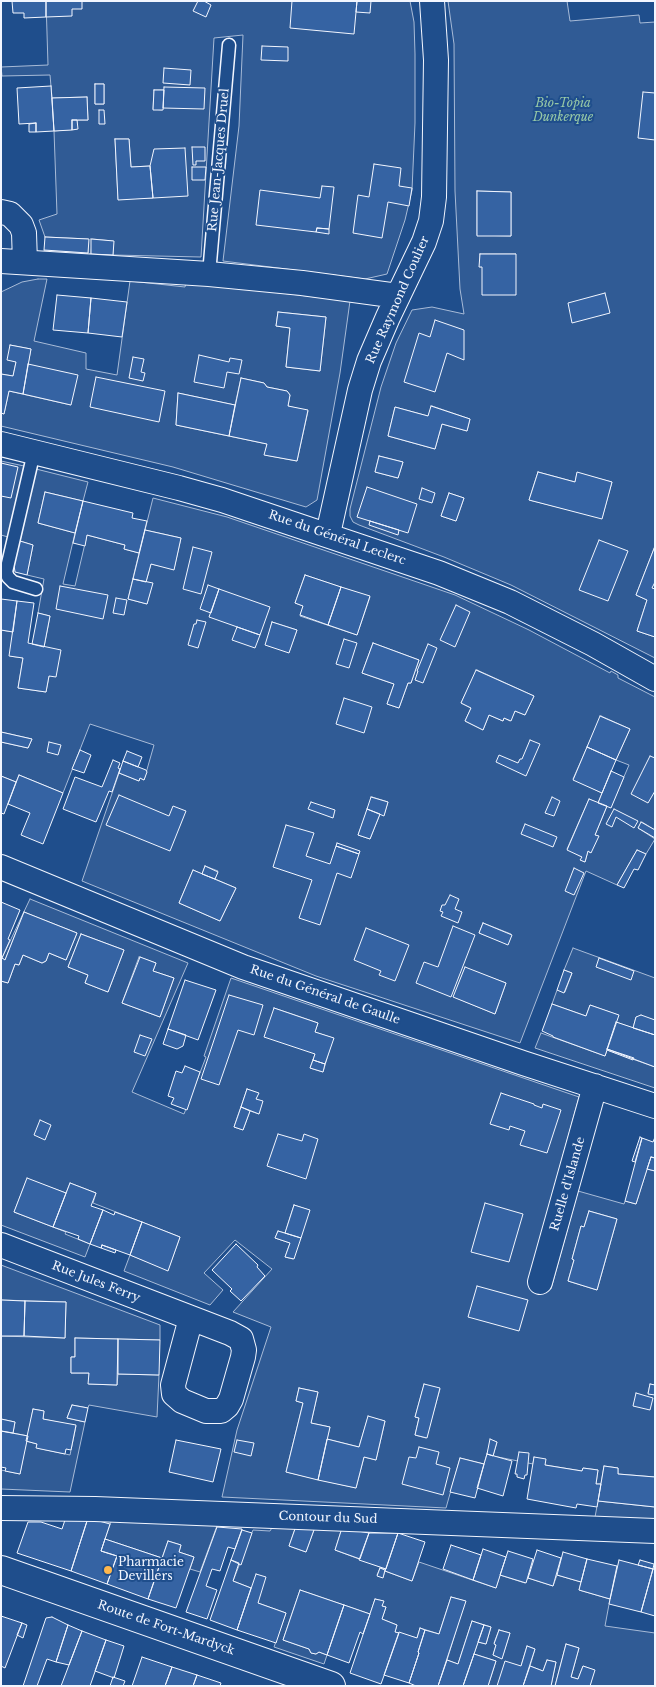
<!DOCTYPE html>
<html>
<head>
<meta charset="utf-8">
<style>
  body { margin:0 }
  #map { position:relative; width:656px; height:1687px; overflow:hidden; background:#1f4e8c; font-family:"Libre Baskerville",serif }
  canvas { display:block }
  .frame { position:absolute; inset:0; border:2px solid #f2f6ff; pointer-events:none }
</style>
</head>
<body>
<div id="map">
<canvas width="656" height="1687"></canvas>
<div class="frame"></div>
</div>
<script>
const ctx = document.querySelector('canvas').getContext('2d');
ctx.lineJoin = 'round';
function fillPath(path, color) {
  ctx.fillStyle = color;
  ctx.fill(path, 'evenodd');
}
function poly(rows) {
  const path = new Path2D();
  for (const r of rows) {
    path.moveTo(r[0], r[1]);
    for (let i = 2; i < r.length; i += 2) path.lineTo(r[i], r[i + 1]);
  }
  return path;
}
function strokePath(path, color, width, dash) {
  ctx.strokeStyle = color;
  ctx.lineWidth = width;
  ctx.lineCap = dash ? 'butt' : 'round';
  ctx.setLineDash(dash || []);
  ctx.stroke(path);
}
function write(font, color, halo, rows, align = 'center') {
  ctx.font = font + ' "Libre Baskerville",serif';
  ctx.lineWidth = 4;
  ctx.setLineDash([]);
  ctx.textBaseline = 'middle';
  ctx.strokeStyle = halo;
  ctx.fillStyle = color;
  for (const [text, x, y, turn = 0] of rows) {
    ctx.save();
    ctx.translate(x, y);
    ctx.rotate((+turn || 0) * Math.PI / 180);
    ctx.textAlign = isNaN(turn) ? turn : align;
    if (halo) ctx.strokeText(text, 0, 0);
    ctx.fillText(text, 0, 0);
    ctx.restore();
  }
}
const green = poly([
  [46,1,410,1,414,22,415,54,415,123,412,190,405,220,387,274,365,279,223,261,239,126,243,35,214,38,201,257,113,255,113,241,92,239,91,254,44,253,44,250,88,253,88,239,45,237,39,220,57,214,54,131,77,129,77,120,88,120,87,97,52,98,50,75,2,76,1,67,48,65,46,1],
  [95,84,104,84,104,104,95,104,95,84],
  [154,90,164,90,162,110,153,109,154,90],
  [115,139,129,139,131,167,150,166,153,198,118,199,115,139],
  [448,1,567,1,570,21,639,15,640,23,655,22,655,546,636,595,647,600,637,631,655,637,655,658,511,585,444,557,359,525,353,522,350,516,350,509,381,387,396,343,412,310,432,307,464,314,460,289,455,191,454,44,448,1],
  [477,191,511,192,511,236,477,235,477,191],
  [480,254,516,254,480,267,480,254],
  [432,406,470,419,467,431,442,424,435,449,388,436,395,407,428,416,432,406],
  [379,456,403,462,398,478,375,472,379,456],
  [538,472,575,482,577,473,612,482,602,518,529,500,538,472],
  [449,493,464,498,456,521,441,516,449,493],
  [38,279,47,279,34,341,86,353,86,369,117,375,130,281,185,287,186,282,350,301,340,373,317,500,306,507,173,467,1,426,1,413,4,414,9,391,71,405,28,364,31,349,10,345,16,362,13,376,1,374,1,292,22,282,38,279],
  [278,312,326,317,320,371,286,367,290,328,276,326,278,312],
  [241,378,264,383,267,387,287,391,290,395,288,406,308,411,297,461,265,455,267,444,176,425,178,393,235,405,241,378],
  [1,461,24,466,8,537,1,535,1,461],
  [36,469,88,482,83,501,45,492,38,523,75,533,63,584,75,586,87,535,125,545,124,549,139,553,128,599,147,604,152,584,146,582,151,564,174,569,181,538,145,530,153,498,227,517,455,595,529,630,610,673,611,671,618,675,618,678,655,697,655,830,642,822,638,828,655,839,646,854,637,850,617,885,586,871,520,1043,316,976,82,881,119,773,139,781,140,778,144,780,154,745,90,724,63,793,19,775,16,782,1,776,1,742,28,748,32,739,1,732,1,630,13,632,10,656,23,658,18,688,46,692,49,676,44,647,50,616,38,613,44,579,27,575,33,545,20,541,36,469],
  [305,575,370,597,357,635,300,616,303,606,295,603,305,575],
  [272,622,297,630,289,652,266,645,272,622],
  [373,643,419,660,411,683,408,683,399,708,387,704,394,684,362,673,373,643],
  [477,670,534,696,525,715,515,711,510,721,504,718,503,721,489,715,483,730,465,721,471,708,461,703,477,670],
  [601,716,630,729,616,760,629,765,611,807,607,806,595,835,598,836,590,853,588,851,585,862,581,860,582,857,567,849,589,799,598,803,602,793,573,779,601,716],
  [372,797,388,802,384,815,380,814,370,839,358,835,372,797],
  [205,866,218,871,215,879,236,888,220,921,179,903,193,870,202,874,205,866],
  [483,923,511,934,508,944,479,933,483,923],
  [465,968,506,983,495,1014,454,997,465,968],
  [30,899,188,963,132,1092,184,1114,206,1057,204,1056,231,978,579,1097,528,1283,551,1289,578,1191,624,1204,625,1201,636,1204,647,1169,655,1171,655,1385,650,1384,648,1393,655,1395,655,1477,618,1474,618,1468,604,1466,601,1484,596,1484,598,1470,583,1468,582,1471,545,1465,534,1457,533,1464,493,1456,497,1442,491,1440,484,1464,460,1458,446,1508,222,1497,237,1430,271,1327,233,1312,272,1269,235,1240,204,1273,223,1290,210,1305,124,1271,130,1255,168,1270,180,1237,93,1203,96,1193,70,1183,66,1193,27,1179,14,1212,66,1232,65,1234,90,1244,85,1257,1,1225,1,981,8,983,15,964,19,965,23,955,42,963,46,961,49,953,66,960,77,933,24,912,5,960,2,958,30,899],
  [81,934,124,950,108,992,85,983,88,975,68,967,81,934],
  [139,957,156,963,153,971,174,978,160,1017,122,1003,139,957],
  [274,1008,318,1023,315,1032,333,1038,323,1072,310,1068,315,1054,274,1008],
  [247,1089,258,1093,256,1099,259,1114,250,1111,243,1130,234,1127,247,1089],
  [294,1205,309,1210,293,1259,285,1257,290,1243,275,1238,278,1231,285,1233,294,1205],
  [589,1211,617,1219,597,1290,568,1281,574,1260,572,1259,581,1226,584,1227,589,1211],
  [424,1385,440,1389,426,1438,415,1435,419,1418,415,1417,424,1385],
  [299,1388,318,1392,311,1423,330,1427,327,1439,359,1447,368,1417,385,1421,376,1460,364,1457,356,1488,286,1472,303,1403,296,1401,299,1388],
  [573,948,655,978,655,1020,636,1017,633,1028,616,1022,618,1015,590,1005,586,1016,552,1004,557,990,565,992,572,973,564,970,573,948],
  [541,1033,605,1056,607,1050,655,1067,655,1088,535,1048,541,1033],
  [1,1265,160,1325,160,1340,75,1338,75,1357,71,1357,71,1373,89,1373,89,1384,117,1385,118,1374,159,1375,157,1417,89,1405,88,1408,72,1405,67,1418,85,1422,70,1492,1,1489,1,1470,20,1474,26,1441,37,1444,37,1448,70,1455,76,1426,43,1419,44,1411,33,1409,28,1436,13,1433,15,1422,1,1419,1,1336,65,1338,66,1302,1,1300,1,1265],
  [598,1501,655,1507,655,1521,595,1517,598,1501],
  [112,1519,218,1523,200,1572,190,1569,194,1557,179,1552,181,1545,168,1541,162,1558,105,1539,112,1519],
  [273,1526,296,1526,289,1546,306,1552,315,1527,342,1528,335,1550,386,1569,380,1568,377,1575,383,1577,385,1571,412,1581,419,1562,496,1588,500,1575,525,1583,528,1578,553,1586,557,1575,581,1582,579,1590,610,1599,605,1626,655,1633,655,1686,590,1686,594,1670,583,1666,578,1679,571,1677,579,1648,566,1644,555,1686,551,1686,556,1662,547,1660,543,1671,530,1666,535,1649,527,1646,521,1666,497,1686,488,1686,496,1661,474,1654,478,1642,486,1644,491,1627,472,1621,458,1664,447,1660,465,1601,451,1597,439,1634,420,1628,417,1638,395,1632,397,1625,382,1619,386,1607,382,1606,383,1601,375,1599,370,1614,300,1590,283,1640,309,1649,311,1653,316,1654,319,1652,327,1655,324,1664,274,1647,286,1613,258,1603,251,1588,233,1581,253,1530,270,1531,273,1526],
  [499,1630,510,1633,502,1658,493,1655,496,1645,494,1643,499,1630]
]);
const building = poly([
  [12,1,46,1,46,17,24,18,24,13,13,13,12,1],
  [46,1,82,1,82,9,72,9,72,16,46,17,46,1],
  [198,1,204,1,211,5,206,17,193,11,198,1],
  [292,1,357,1,354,34,290,28,292,1],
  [357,1,371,1,370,13,356,12,357,1],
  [262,46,288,47,288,61,261,60,262,46],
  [164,68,191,70,190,85,163,83,164,68],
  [95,84,104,84,104,104,95,104,95,84],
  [51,86,54,131,36,132,36,123,19,124,17,88,51,86],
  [164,87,205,88,204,109,163,108,164,87],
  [154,90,164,90,163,110,153,110,154,90],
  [643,92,655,93,655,140,638,138,643,92],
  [87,97,88,120,72,120,72,130,54,131,52,98,87,97],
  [99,110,104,110,105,124,99,124,99,110],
  [72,120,77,120,78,129,72,130,72,120],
  [36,123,36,132,29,132,29,124,36,123],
  [115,139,129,139,131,167,150,166,153,198,118,200,115,139],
  [192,147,205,147,205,161,196,161,196,165,193,165,192,147],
  [185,148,188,196,153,198,150,166,154,149,185,148],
  [374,164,401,168,399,186,412,188,409,206,388,202,382,238,353,233,358,195,369,197,374,164],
  [192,167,206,167,205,180,192,180,192,167],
  [322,186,334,187,329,229,317,228,316,232,256,225,260,190,320,198,322,186],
  [477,191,511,192,511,236,477,236,477,191],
  [317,228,329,229,329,234,316,232,317,228],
  [45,237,89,239,88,253,44,250,45,237],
  [91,239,114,241,113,255,91,254,91,239],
  [480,254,516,254,516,295,482,295,482,267,479,267,480,254],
  [605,293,610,313,572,323,568,303,605,293],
  [57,295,91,298,88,333,53,330,57,295],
  [91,298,127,302,122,337,88,333,91,298],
  [278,312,326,317,320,371,286,367,290,328,276,326,278,312],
  [435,320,464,330,464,360,447,353,435,392,404,382,419,333,430,337,435,320],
  [10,345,31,349,23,394,9,391,4,414,1,413,1,374,13,376,16,362,7,360,10,345],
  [199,355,229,362,230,358,242,360,239,374,227,372,224,388,194,382,199,355],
  [133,357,144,359,141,372,145,373,143,381,129,378,133,357],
  [28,364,78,375,71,405,23,394,28,364],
  [96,377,165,391,159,422,90,407,96,377],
  [241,378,264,383,267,387,287,391,290,395,288,406,308,410,297,461,264,455,267,444,229,436,241,378],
  [178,393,235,405,229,436,176,425,178,393],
  [431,406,470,419,467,431,442,424,435,449,388,436,395,407,428,416,431,406],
  [379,456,403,462,398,478,375,472,379,456],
  [1,463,18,467,11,498,1,496,1,463],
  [538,472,575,482,577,472,612,482,602,519,529,500,538,472],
  [367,487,417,504,408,533,357,517,367,487],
  [422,488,435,493,432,503,419,499,422,488],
  [45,492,83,501,75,533,38,523,45,492],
  [449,493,464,498,456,521,441,516,449,493],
  [83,501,133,513,132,518,147,521,139,553,124,549,125,545,87,535,85,546,73,543,83,501],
  [370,521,399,530,398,535,369,525,370,521],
  [145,530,181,538,174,570,151,564,146,582,133,579,145,530],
  [599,540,628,551,608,601,579,590,599,540],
  [20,541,33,545,27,575,15,572,14,565,20,541],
  [655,546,655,582,652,588,655,589,655,637,637,631,647,600,636,595,655,546],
  [193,547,212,552,201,594,183,589,193,547],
  [305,575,341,587,328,625,300,615,303,606,295,603,305,575],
  [133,579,153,583,147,604,128,599,133,579],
  [208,585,219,589,211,613,200,609,208,585],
  [60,586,108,595,103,619,56,609,60,586],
  [341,587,370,596,357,635,328,625,341,587],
  [219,589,270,607,260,635,209,617,219,589],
  [116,598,127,600,124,615,113,613,116,598],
  [1,599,17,601,13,632,1,630,1,599],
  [17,601,34,603,28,643,61,650,56,677,49,676,46,692,18,688,23,658,9,656,17,601],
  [456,605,470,612,455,647,440,640,456,605],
  [38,613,50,616,44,647,32,644,38,613],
  [197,620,206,622,198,648,188,645,194,624,196,624,197,620],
  [272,622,297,630,289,653,265,645,272,622],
  [237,627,260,635,255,648,232,640,237,627],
  [344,639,357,643,349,668,336,664,344,639],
  [373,643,419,660,411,683,408,683,399,708,387,704,394,684,362,673,373,643],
  [428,644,437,648,423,683,415,680,418,671,417,671,428,644],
  [476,670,534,696,525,715,515,711,511,721,504,718,503,721,489,715,483,730,465,721,471,708,461,703,476,670],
  [344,698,372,707,364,733,336,724,344,698],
  [600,716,630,729,616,760,587,747,600,716],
  [1,732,32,739,28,748,1,742,1,732],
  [530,740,540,744,526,776,496,762,499,755,518,763,520,759,522,759,530,740],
  [49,742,61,745,58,755,47,752,49,742],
  [587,747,616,760,602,793,573,780,587,747],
  [80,750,91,755,84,773,72,769,80,750],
  [127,751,142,757,138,767,123,761,127,751],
  [650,756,655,758,655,791,648,803,631,794,650,756],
  [113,760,120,763,118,768,120,769,112,792,109,791,96,822,63,809,75,777,102,787,113,760],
  [123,761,146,770,147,772,144,780,140,778,139,781,119,773,123,761],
  [611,771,624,777,611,808,598,803,611,771],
  [19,775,63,793,43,844,21,835,30,813,8,804,19,775],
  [1,776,16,782,4,814,1,813,1,776],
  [119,795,169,816,173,806,186,811,170,851,106,825,119,795],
  [371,797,388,802,384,816,367,809,371,797],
  [552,797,560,801,554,816,545,813,552,797],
  [589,799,607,806,595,835,599,836,591,853,588,851,585,862,580,860,582,857,567,850,589,799],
  [311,802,335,810,333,818,308,809,311,802],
  [367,809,380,814,370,839,358,835,367,809],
  [614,809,638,821,634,828,616,817,612,827,606,824,614,809],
  [641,822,655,830,655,838,638,828,641,822],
  [525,824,557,837,553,847,521,834,525,824],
  [286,825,314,833,306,856,330,864,336,846,359,854,351,878,337,873,320,925,299,918,312,880,273,867,286,825],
  [337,843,360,851,359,854,336,846,337,843],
  [637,850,646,854,638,870,634,869,624,888,617,885,637,850],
  [205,866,218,872,215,879,202,874,205,866],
  [574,868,584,873,574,895,565,891,574,868],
  [193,870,236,888,220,921,179,903,193,870],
  [450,895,459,899,455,909,462,912,458,923,441,916,443,912,440,911,442,905,445,905,450,895],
  [1,902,20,910,8,939,10,940,1,960,1,902],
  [24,912,77,933,66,960,49,953,46,961,42,963,23,955,19,965,15,964,8,983,1,981,1,960,2,958,5,960,24,912],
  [483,923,512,935,508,945,479,933,483,923],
  [453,926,475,935,451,997,416,983,424,962,438,967,453,926],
  [366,928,409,945,395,981,379,975,381,971,354,960,366,928],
  [81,934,124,950,108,992,85,983,88,975,68,967,81,934],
  [140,957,156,963,153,971,174,978,160,1017,122,1003,140,957],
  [599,958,634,971,631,980,596,967,599,958],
  [465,967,506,983,495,1014,453,997,465,967],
  [564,970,572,973,564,993,557,990,564,970],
  [185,980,216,990,198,1040,168,1029,185,980],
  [229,995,263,1005,254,1035,238,1030,219,1085,201,1079,229,995],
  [552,1004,586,1016,590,1005,619,1015,605,1056,553,1037,553,1036,542,1031,552,1004],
  [274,1008,318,1023,315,1032,334,1038,325,1064,313,1060,315,1054,264,1037,274,1008],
  [641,1015,655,1020,655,1035,633,1028,636,1017,641,1015],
  [616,1022,655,1035,655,1067,607,1049,616,1022],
  [168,1029,186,1035,183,1046,177,1049,163,1044,168,1029],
  [140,1035,152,1039,145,1056,134,1052,140,1035],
  [607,1049,634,1058,633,1060,607,1050,607,1049],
  [313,1060,325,1064,323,1072,310,1068,313,1060],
  [185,1066,200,1072,187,1110,171,1104,174,1098,168,1096,176,1071,182,1073,185,1066],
  [247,1089,259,1093,256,1099,263,1101,259,1114,241,1107,247,1089],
  [501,1093,534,1104,534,1105,542,1108,543,1104,561,1110,547,1153,520,1145,525,1131,510,1126,509,1130,490,1124,501,1093],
  [241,1107,250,1111,243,1130,234,1127,241,1107],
  [40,1120,51,1125,45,1140,34,1135,40,1120],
  [278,1134,302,1141,304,1134,318,1139,306,1179,267,1166,278,1134],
  [640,1137,642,1138,635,1162,632,1161,640,1137],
  [655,1137,655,1158,651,1157,636,1204,625,1201,642,1138,653,1142,655,1137],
  [651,1157,655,1158,655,1171,647,1169,651,1157],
  [27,1178,66,1193,53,1227,14,1212,27,1178],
  [70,1183,96,1193,91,1206,103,1210,90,1244,78,1239,79,1236,53,1227,70,1183],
  [485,1203,523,1214,509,1262,471,1252,485,1203],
  [294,1205,310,1210,301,1238,285,1233,294,1205],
  [103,1210,114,1215,115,1212,142,1222,130,1255,102,1245,101,1248,90,1244,103,1210],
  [589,1211,617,1219,597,1290,568,1281,574,1260,572,1259,581,1226,584,1227,589,1211],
  [142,1222,180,1237,168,1271,130,1255,142,1222],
  [278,1231,301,1238,294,1259,285,1257,290,1243,275,1238,278,1231],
  [236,1244,258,1265,257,1267,265,1276,241,1301,230,1291,232,1289,212,1270,236,1244],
  [102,1245,116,1250,115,1253,101,1248,102,1245],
  [477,1286,528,1300,519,1331,468,1317,477,1286],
  [1,1300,25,1301,24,1336,1,1336,1,1300],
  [25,1301,66,1302,65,1338,24,1336,25,1301],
  [75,1338,118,1339,117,1385,88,1384,89,1373,71,1373,71,1357,75,1357,75,1338],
  [118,1339,160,1340,159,1375,118,1374,118,1339],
  [424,1384,440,1388,427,1438,415,1435,419,1418,415,1417,424,1384],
  [650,1384,655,1385,655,1395,648,1394,650,1384],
  [299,1388,318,1392,311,1423,330,1427,318,1480,286,1472,303,1403,296,1401,299,1388],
  [636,1393,653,1398,650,1410,633,1406,636,1393],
  [72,1405,88,1408,85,1422,67,1418,72,1405],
  [33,1409,44,1411,43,1419,76,1425,71,1450,66,1449,65,1454,36,1448,37,1444,26,1441,33,1409],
  [368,1416,385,1421,376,1460,364,1457,356,1488,318,1480,327,1439,359,1447,368,1416],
  [1,1419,15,1422,13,1433,1,1431,1,1419],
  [1,1431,28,1436,20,1474,5,1471,6,1468,1,1467,1,1431],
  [490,1439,497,1442,493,1456,487,1454,490,1439],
  [176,1440,221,1449,213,1482,169,1472,176,1440],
  [237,1440,254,1443,251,1456,234,1452,237,1440],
  [419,1447,439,1452,436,1464,450,1468,443,1495,402,1484,409,1457,416,1458,419,1447],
  [519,1452,529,1453,527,1475,525,1475,524,1479,517,1477,517,1474,515,1474,519,1452],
  [487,1454,512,1461,503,1496,477,1488,487,1454],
  [534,1457,546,1459,545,1465,582,1471,583,1468,598,1470,596,1484,601,1484,597,1507,577,1504,576,1508,527,1499,534,1457],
  [460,1458,484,1464,475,1498,450,1492,460,1458],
  [604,1466,618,1468,618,1474,655,1477,655,1507,598,1501,604,1466],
  [66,1517,88,1518,71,1571,17,1553,28,1522,41,1522,62,1529,66,1517],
  [88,1518,110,1524,101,1551,117,1556,107,1584,71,1571,88,1518],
  [296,1526,315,1527,306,1552,289,1546,296,1526],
  [217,1527,242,1529,235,1549,228,1547,220,1571,212,1569,206,1586,217,1590,207,1619,186,1612,217,1527],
  [342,1528,369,1533,360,1559,335,1550,342,1528],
  [242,1530,252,1533,241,1565,231,1560,242,1530],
  [369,1533,398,1533,386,1569,359,1560,369,1533],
  [398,1533,425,1542,412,1581,385,1571,398,1533],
  [105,1539,162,1558,148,1599,107,1584,117,1556,101,1551,105,1539],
  [168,1541,181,1545,179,1552,194,1557,176,1608,148,1599,168,1541],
  [451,1545,481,1555,473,1580,443,1569,451,1545],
  [483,1549,506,1557,496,1588,473,1580,483,1549],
  [537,1550,561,1558,553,1586,528,1578,537,1550],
  [508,1551,533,1559,526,1583,500,1575,508,1551],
  [563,1552,587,1559,581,1582,557,1575,563,1552],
  [587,1559,617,1566,610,1599,579,1590,587,1559],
  [231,1560,239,1563,233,1581,251,1588,237,1630,210,1620,231,1560],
  [619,1560,653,1569,641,1612,609,1604,619,1560],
  [640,1560,654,1564,653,1569,638,1565,640,1560],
  [380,1568,385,1570,383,1578,377,1576,380,1568],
  [653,1569,655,1569,655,1616,641,1612,653,1569],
  [256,1574,266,1577,258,1603,286,1613,276,1643,237,1630,256,1574],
  [300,1590,344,1605,327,1655,319,1652,316,1654,311,1653,309,1649,283,1640,300,1590],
  [451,1597,466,1601,438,1686,416,1686,409,1683,419,1653,418,1652,425,1630,439,1634,451,1597],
  [375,1599,384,1601,382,1606,386,1607,382,1619,397,1625,395,1632,399,1633,381,1684,350,1673,375,1599],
  [344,1605,370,1614,363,1634,360,1632,349,1663,327,1655,344,1605],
  [1,1616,22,1623,5,1668,1,1666,1,1616],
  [52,1617,68,1625,56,1662,47,1659,37,1686,23,1686,46,1618,52,1617],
  [472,1621,484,1625,463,1686,438,1686,447,1660,458,1664,472,1621],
  [22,1623,27,1625,23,1638,17,1635,22,1623],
  [68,1625,82,1631,69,1665,56,1662,68,1625],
  [484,1625,491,1627,486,1644,478,1642,484,1625],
  [420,1628,425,1630,418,1652,419,1653,409,1683,384,1675,399,1632,417,1638,420,1628],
  [499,1630,510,1633,502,1659,493,1655,496,1645,494,1644,499,1630],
  [82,1631,106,1640,90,1686,61,1686,82,1631],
  [106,1640,124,1646,114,1678,95,1671,106,1640],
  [566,1644,579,1648,571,1677,578,1679,583,1666,595,1670,590,1686,555,1686,566,1644],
  [527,1646,535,1649,523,1686,497,1686,505,1661,521,1666,527,1646],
  [474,1654,496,1661,488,1686,463,1686,474,1654],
  [142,1657,172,1667,165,1686,132,1686,142,1657],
  [547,1660,556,1662,551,1686,523,1686,530,1666,543,1671,547,1660],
  [172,1667,197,1675,193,1686,165,1686,172,1667],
  [197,1675,221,1683,220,1686,193,1686,197,1675],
  [113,1677,125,1681,123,1686,110,1686,113,1677]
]);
const service = poly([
  [209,274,229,45],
  [34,452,6,572,8,577,13,582,36,589]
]);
const minor = poly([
  [1,212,10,214,21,225,24,233,25,262],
  [1,261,209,274,302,283,398,296],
  [1,444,179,488,222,500,439,573,510,602,593,644,655,679],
  [328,534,360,390,369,361,388,317,424,242,431,221,434,197,436,60,432,1],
  [1,867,243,967,523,1063,655,1106],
  [1,1245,230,1333,241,1339,244,1350,243,1357,231,1399,227,1406,221,1411,206,1411,182,1401,174,1394,173,1385,191,1318],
  [540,1282,595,1086],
  [1,1508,95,1509,655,1531]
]);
const secondary = poly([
  [1,1570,331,1686]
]);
const markers = [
  [108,1570,5,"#ffb74d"]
];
const parkNames = [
  ["Bio-Topia",563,104],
  ["Dunkerque",563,118]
];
const streetNames = [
  ["Rue Jean-Jacques Druel",219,160,-85],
  ["Rue Raymond Coulier",398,300,-66],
  ["Rue du Général Leclerc",337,538,19],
  ["Rue du Général de Gaulle",325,995,19],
  ["Ruelle d'Islande",568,1184,-74],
  ["Rue Jules Ferry",96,1282,21],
  ["Contour du Sud",328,1518,2],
  ["Route de Fort-Mardyck",166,1628,19]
];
const poiNames = [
  ["Pharmacie",118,1563],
  ["Devillers",118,1577]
];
fillPath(green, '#305b95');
strokePath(green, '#a8bbd7', 1);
fillPath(building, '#3563a3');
strokePath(building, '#f2f6ff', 1);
strokePath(service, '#f2f6ff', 15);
strokePath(minor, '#f2f6ff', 26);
strokePath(secondary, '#f2f6ff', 30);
strokePath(service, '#1f4e8c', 12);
strokePath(minor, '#1f4e8c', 24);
strokePath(secondary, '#1f4e8c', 28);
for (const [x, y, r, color] of markers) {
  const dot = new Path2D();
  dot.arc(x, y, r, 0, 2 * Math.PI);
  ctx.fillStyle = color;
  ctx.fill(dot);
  strokePath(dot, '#1f4e8c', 2);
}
write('italic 12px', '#97c8a6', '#1f4e8c', parkNames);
write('12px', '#f2f6ff', '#1f4e8c', streetNames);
write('12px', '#f2f6ff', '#1f4e8c', poiNames, 'left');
</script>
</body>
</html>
